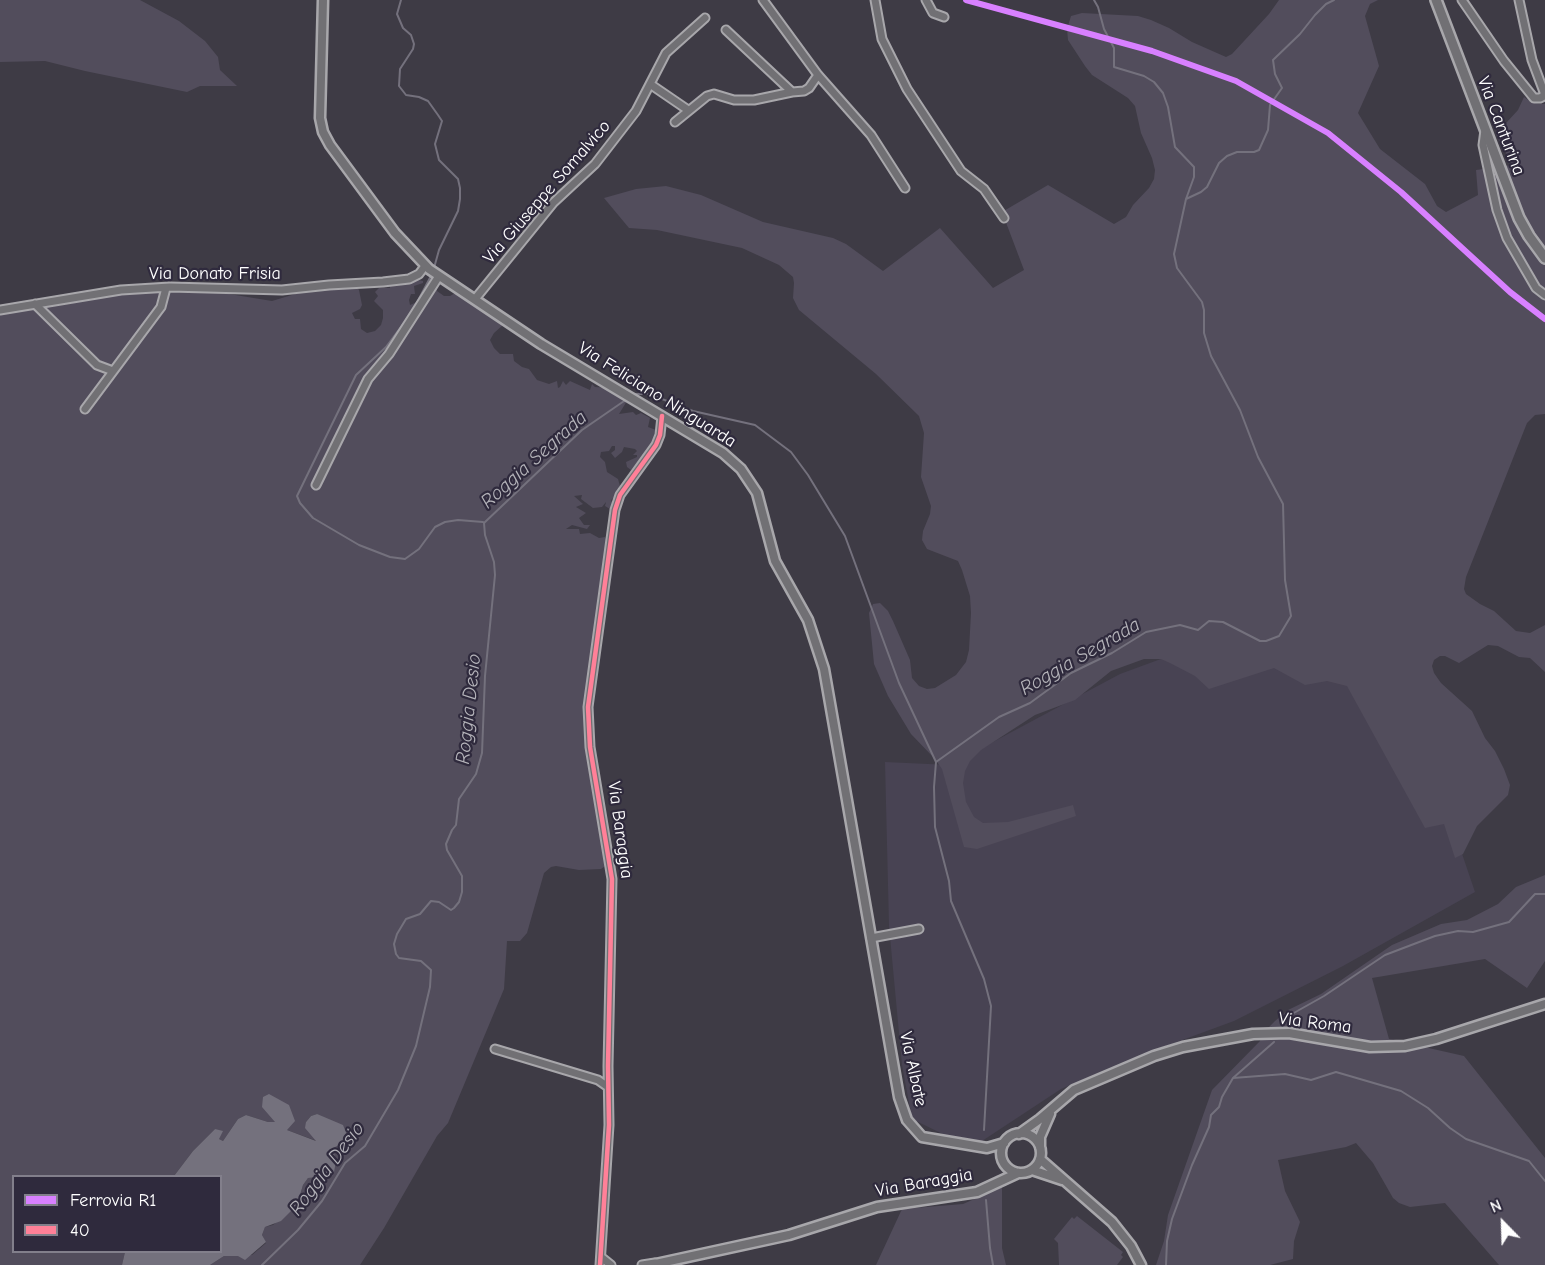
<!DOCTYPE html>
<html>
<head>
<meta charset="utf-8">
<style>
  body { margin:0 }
  #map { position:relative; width:1545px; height:1265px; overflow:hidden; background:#3e3b45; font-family:"Comic Neue",sans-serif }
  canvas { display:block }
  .legend { position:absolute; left:12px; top:1175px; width:210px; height:78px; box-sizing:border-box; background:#2f2a3d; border:2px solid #827f8b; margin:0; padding:8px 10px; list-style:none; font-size:18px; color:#fff }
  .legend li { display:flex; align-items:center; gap:12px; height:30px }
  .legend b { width:30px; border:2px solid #827f8b }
  .north { position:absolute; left:1473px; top:1193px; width:60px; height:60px; -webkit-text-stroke:4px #2f2a3d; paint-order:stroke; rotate:337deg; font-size:16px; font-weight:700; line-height:24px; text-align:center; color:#fff }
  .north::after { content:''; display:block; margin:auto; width:21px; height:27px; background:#fff; clip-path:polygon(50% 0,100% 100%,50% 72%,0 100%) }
</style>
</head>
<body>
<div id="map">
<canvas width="1545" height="1265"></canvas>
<ul class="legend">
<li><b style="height:8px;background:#d880ff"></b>Ferrovia R1</li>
<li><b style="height:8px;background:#ff8098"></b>40</li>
</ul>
<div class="north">N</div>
</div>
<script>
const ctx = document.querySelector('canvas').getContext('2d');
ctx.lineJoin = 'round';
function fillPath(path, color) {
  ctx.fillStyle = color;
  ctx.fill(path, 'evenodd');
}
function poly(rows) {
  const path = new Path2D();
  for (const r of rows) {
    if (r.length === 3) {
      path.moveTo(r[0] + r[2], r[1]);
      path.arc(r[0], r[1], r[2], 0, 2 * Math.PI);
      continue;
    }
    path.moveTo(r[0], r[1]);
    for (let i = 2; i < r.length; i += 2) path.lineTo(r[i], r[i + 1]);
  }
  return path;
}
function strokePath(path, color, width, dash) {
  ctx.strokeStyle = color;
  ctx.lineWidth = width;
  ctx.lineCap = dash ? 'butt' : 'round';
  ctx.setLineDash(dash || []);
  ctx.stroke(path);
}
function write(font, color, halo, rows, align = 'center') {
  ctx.font = font + ' "Comic Neue",sans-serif';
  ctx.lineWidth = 4.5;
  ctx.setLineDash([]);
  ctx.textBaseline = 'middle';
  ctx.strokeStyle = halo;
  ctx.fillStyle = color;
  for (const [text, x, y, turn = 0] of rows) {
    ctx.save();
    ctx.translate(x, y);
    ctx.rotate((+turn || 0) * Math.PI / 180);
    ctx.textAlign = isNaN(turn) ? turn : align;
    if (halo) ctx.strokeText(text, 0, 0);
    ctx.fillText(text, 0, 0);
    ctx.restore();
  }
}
const built = poly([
  [1207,642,1362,651,1421,733,1475,892,1343,966,1234,1021,1128,1060,1061,1089,979,1143,951,1138,912,1119,902,1065,889,926,885,762,950,765,1120,674]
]);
const green = poly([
  [0,0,140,0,179,21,205,41,218,57,220,70,237,86,200,86,187,92,85,71,45,61,0,62],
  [1279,0,1378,0,1370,4,1365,16,1379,66,1358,113,1380,149,1425,184,1437,206,1446,212,1478,195,1476,170,1512,165,1496,134,1518,110,1524,97,1533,103,1545,104,1545,414,1535,415,1527,423,1466,577,1464,589,1466,594,1480,604,1494,611,1516,631,1530,633,1545,625,1545,672,1530,658,1519,657,1498,646,1488,645,1459,663,1445,656,1440,656,1434,660,1432,666,1434,673,1441,683,1472,711,1485,738,1495,751,1504,769,1510,785,1508,795,1477,826,1463,854,1455,858,1444,824,1425,828,1347,686,1327,681,1305,685,1274,668,1209,689,1195,676,1170,663,1161,659,1144,659,1111,671,1075,700,1035,715,981,750,970,761,965,771,963,783,966,802,974,817,983,823,1008,822,1073,805,1076,816,977,849,964,847,942,769,935,759,911,734,888,696,874,664,869,613,873,604,880,603,888,611,893,621,910,660,912,678,919,686,927,689,935,688,956,675,966,662,969,650,971,613,970,596,962,570,958,561,927,549,922,540,923,531,930,514,931,506,921,477,924,433,919,416,876,374,799,310,793,298,794,283,793,277,779,265,742,248,657,230,629,228,604,198,636,189,666,186,701,195,763,222,833,238,846,244,883,271,940,228,993,288,1024,270,1002,212,1048,185,1114,224,1126,217,1133,205,1149,188,1154,179,1155,170,1152,158,1141,133,1135,106,1128,98,1092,75,1085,66,1068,40,1067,29,1071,16,1082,13,1138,16,1151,20,1169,28,1192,42,1226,57,1232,54,1269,14],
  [419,278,418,280,423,281,423,283,414,286,415,294,411,294,409,300,410,305,417,302,429,283,437,285,437,291,444,296,450,296,457,292,501,321,503,325,494,333,490,340,494,348,500,354,513,354,514,361,522,367,529,369,537,380,549,384,557,381,558,388,560,387,563,381,566,385,570,381,590,390,592,384,595,387,609,388,612,393,621,394,627,401,619,414,633,412,636,415,641,413,650,418,648,427,656,430,655,440,631,470,627,467,626,462,637,457,637,455,633,455,637,451,635,449,624,447,622,452,615,458,611,453,615,450,615,446,612,446,609,451,601,452,600,457,605,462,607,472,618,479,620,486,615,497,611,500,613,504,610,509,605,506,606,502,602,507,593,508,581,499,582,495,574,496,583,504,576,507,586,513,579,518,584,525,590,525,587,529,572,525,566,529,579,529,580,534,590,533,599,538,605,537,614,553,595,678,592,732,612,861,601,869,579,870,556,866,551,867,544,873,527,933,520,941,507,941,504,989,448,1123,437,1136,384,1228,360,1265,210,1265,224,1256,252,1255,266,1243,262,1235,265,1227,273,1225,297,1205,303,1185,308,1178,320,1177,336,1161,333,1148,317,1114,311,1116,306,1122,317,1141,287,1130,276,1122,268,1122,246,1115,238,1119,223,1141,219,1139,215,1129,193,1151,174,1176,14,1176,14,1252,125,1252,122,1265,0,1265,0,313,146,290,223,293,272,301,315,288,356,286,359,290,362,305,360,309,352,313,355,319,360,319,361,329,367,333,375,331,381,325,383,318,383,310,374,301,378,296,375,292,379,288,390,288,390,285,413,282],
  [1545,875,1545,961,1527,988,1485,959,1372,978,1389,1039,1464,1056,1545,1158,1545,1265,1499,1265,1445,1203,1410,1207,1399,1203,1393,1198,1373,1163,1356,1143,1346,1147,1278,1160,1285,1191,1300,1222,1294,1241,1293,1259,1270,1265,1156,1265,1164,1241,1168,1215,1212,1090,1260,1041,1264,1032,1275,1021,1288,1010,1321,994,1392,945,1441,924,1467,920,1498,904,1516,887],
  [1002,1187,1002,1248,1006,1265,876,1265,902,1209,963,1204],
  [1077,1216,1123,1252,1121,1255,1123,1257,1117,1265,1059,1265,1058,1243,1054,1239,1072,1217,1074,1219]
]);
const water = poly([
  [269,1094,289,1105,295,1121,287,1130,316,1141,305,1128,306,1122,311,1116,317,1114,343,1125,347,1135,341,1144,333,1148,336,1161,334,1172,320,1177,308,1178,303,1185,297,1205,281,1221,265,1227,262,1235,266,1242,245,1260,238,1256,224,1256,210,1265,122,1265,125,1252,220,1252,220,1176,174,1176,193,1151,215,1129,223,1131,219,1139,223,1141,238,1119,246,1115,268,1122,275,1122,262,1107,263,1097]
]);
const stream = poly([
  [401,0,397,14,403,28,411,35,414,44,413,49,400,69,399,86,406,95,419,97,428,101,438,115,442,121,435,144,439,160,458,179,460,188,460,199,458,211,439,250,434,268],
  [1186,199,1201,192,1207,187,1219,163,1227,156,1237,152,1254,152,1259,150,1268,130,1270,105,1282,88,1275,74,1273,60,1300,34,1315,15,1326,4,1334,0],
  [432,274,412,312,386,347,356,375,297,496,300,503,313,518,359,545,390,557,405,559,419,549,435,527,445,522,458,520,483,522],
  [632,396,636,394,649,394,693,411,755,425,791,452,808,475,845,536,899,683,936,762,934,787,935,827,949,881,951,901,984,979,991,1006,984,1130],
  [484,523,582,430,627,399],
  [936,762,999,717,1030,703,1071,673,1112,653,1146,632,1180,625,1198,630,1209,621,1223,622,1260,641,1266,641,1279,636,1291,616,1285,580,1283,504,1258,457,1240,410,1211,356,1204,333,1204,310,1202,302,1177,268,1174,254,1186,199,1194,177,1194,167,1175,147,1168,107,1163,93,1154,82,1144,76,1114,67,1114,48,1104,29,1098,7,1094,0],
  [1283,1022,1292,1014,1324,996,1385,955,1435,936,1458,931,1473,932,1509,922,1535,894,1545,894],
  [1233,1078,1285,1074,1311,1080,1336,1072,1401,1091,1428,1108,1450,1128,1466,1139,1529,1161,1545,1181],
  [986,1200,990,1248,993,1265],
  [262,1265,298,1230,322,1201,345,1163,365,1146,398,1090,416,1046,430,987,431,970,421,961,399,958,396,954,394,944,397,934,406,919,420,914,431,901,439,902,451,910,454,908,459,902,462,892,462,876,447,850,446,844,452,830,456,825,459,799,476,774,482,753,485,676,495,575,494,562,485,535,484,523],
  [1166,1265,1167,1241,1172,1219,1192,1165,1209,1127,1211,1115,1219,1107,1222,1097,1233,1078,1274,1042]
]);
const minor = poly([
  [763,0,818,75,871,135,905,188],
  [875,0,882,39,907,89,961,171,984,189,1004,218],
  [926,0,933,13,944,17],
  [1462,0,1504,61,1534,98,1540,98,1544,96,1544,92,1532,60,1519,0],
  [726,30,792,92,804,91,809,88,818,75],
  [650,84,688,110],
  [675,122,707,96,714,94,734,100,754,100,792,92],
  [1485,130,1483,145,1497,210,1507,238,1536,288,1545,295],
  [475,299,553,203,595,164,636,111,666,53,705,18],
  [35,304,97,365,113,371],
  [0,310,121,290,170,287,282,290,329,285,383,282,409,279,419,274,425,266],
  [85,409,161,307,166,288],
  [316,485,368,379,389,354,439,276],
  [871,938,919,929],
  [495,1049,598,1080,608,1087],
  [601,1257,611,1265],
  [600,1265,609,1125,608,1066,612,879,590,747,588,707,615,510,620,495,656,445,660,435,662,416],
  [642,1265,655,1263]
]);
const tertiary = poly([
  [323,0,320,118,323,132,330,145,395,233,429,269,541,344,723,453,741,469,757,493,775,561,808,620,824,669,899,1097,907,1120,922,1137,987,1148,1004,1143],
  [1021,1153,20],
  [1019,1134,1040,1119,1074,1090,1154,1056,1183,1047,1253,1034,1289,1033,1370,1047,1405,1046,1436,1039,1545,1004],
  [1040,1147,1040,1137,1050,1114],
  [1040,1159,1112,1222,1131,1246,1141,1265],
  [1032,1170,1062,1180],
  [651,1265,789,1235,877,1207,977,1192,1018,1173]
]);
const secondary = poly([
  [1436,0,1519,218,1529,236,1545,258]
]);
const bus1 = poly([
  [600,1265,609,1125,608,1066,612,879,590,747,588,707,615,510,620,495,656,445,660,435,662,416]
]);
const rail1 = poly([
  [966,0,1152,51,1236,81,1328,133,1401,192,1510,292,1545,319]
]);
const streetNames = [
  ["Via Canturina",1501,126,69],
  ["Via Giuseppe Somalvico",547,192,-49],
  ["Via Donato Frisia",215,274],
  ["Via Feliciano Ninguarda",657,395,32],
  ["Via Baraggia",620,830,82],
  ["Via Roma",1315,1023,7],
  ["Via Albate",913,1069,78],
  ["Via Baraggia",924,1183,-10]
];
const waterNames = [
  ["Roggia Segrada",534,460,-42],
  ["Roggia Segrada",1080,657,-30],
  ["Roggia Desio",469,709,-84],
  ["Roggia Desio",327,1169,-53]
];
fillPath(built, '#484353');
fillPath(green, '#524d5c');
fillPath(water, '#74717d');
strokePath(stream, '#74717d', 2);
strokePath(minor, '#a8a7ab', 11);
strokePath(tertiary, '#a8a7ab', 13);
strokePath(secondary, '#a8a7ab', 14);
strokePath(minor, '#717074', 7);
strokePath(tertiary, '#717074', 8);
strokePath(secondary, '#717074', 9);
strokePath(bus1, '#ff8098', 4.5);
strokePath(rail1, '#d880ff', 6);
write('18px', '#fff', '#2f2a3d', streetNames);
write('italic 20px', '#b5b4ba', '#2f2a3d', waterNames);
</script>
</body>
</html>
